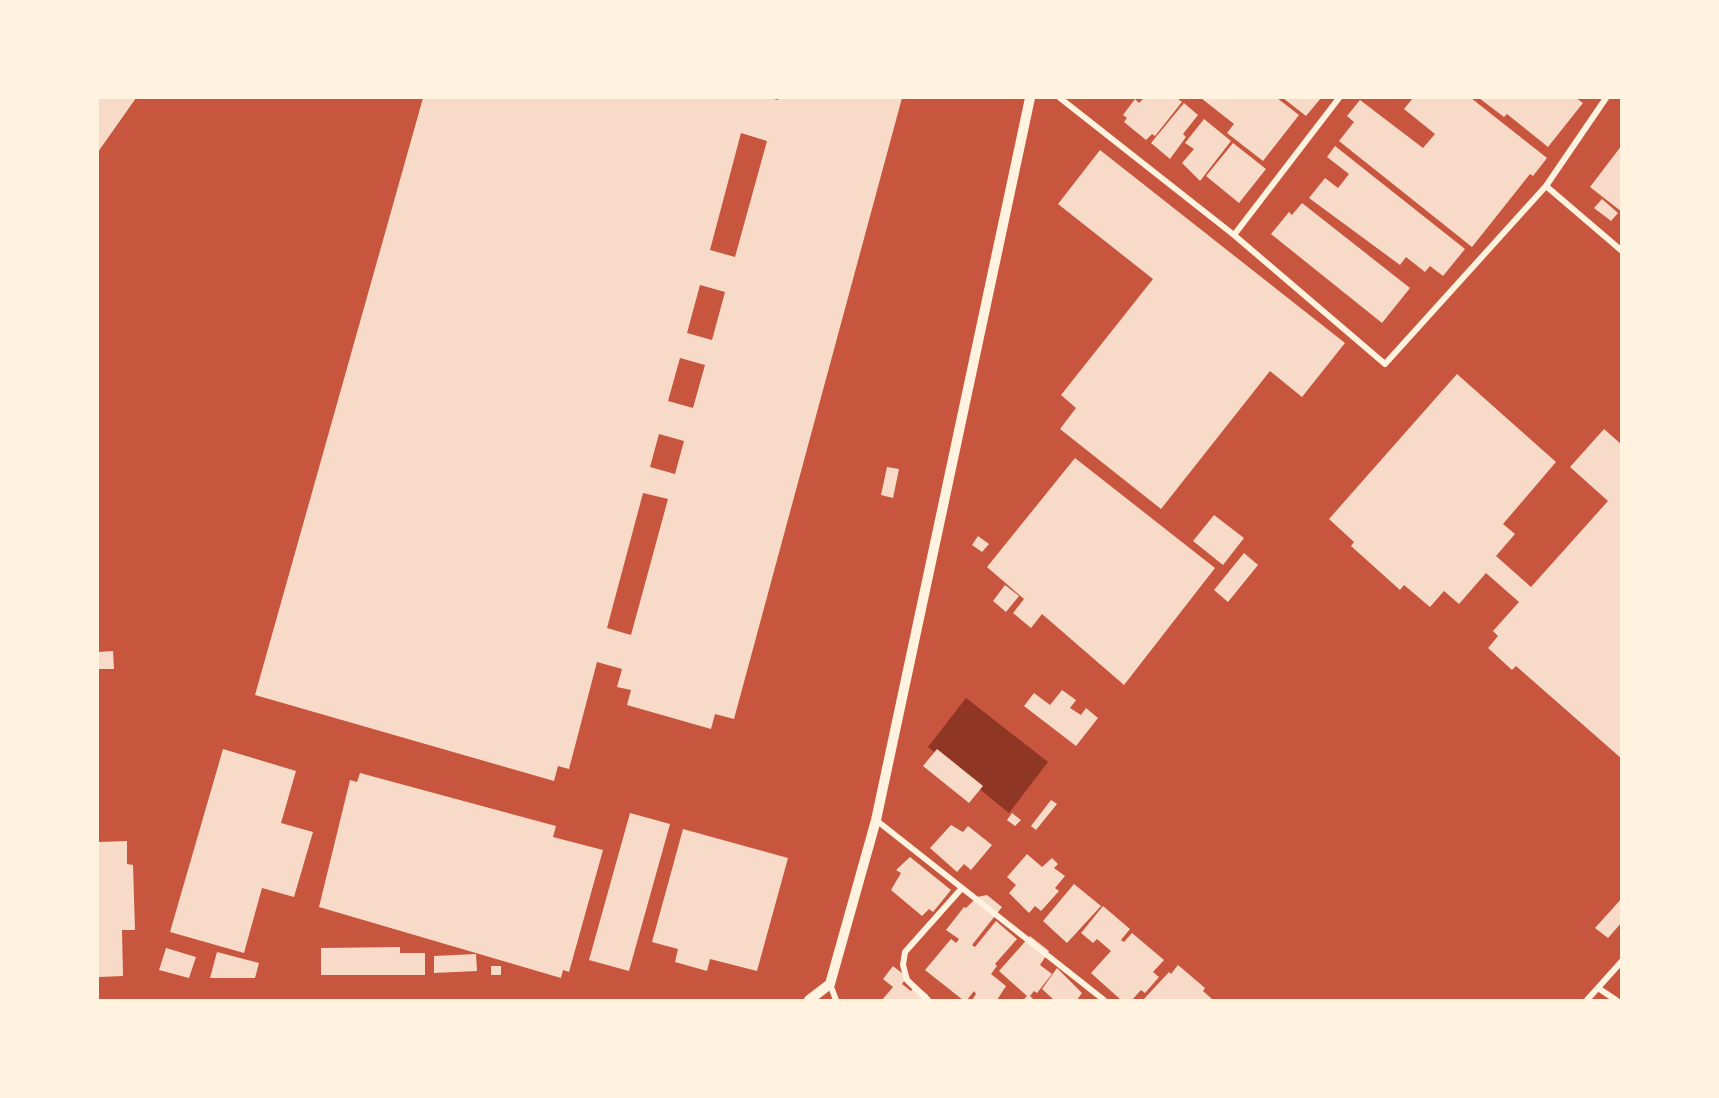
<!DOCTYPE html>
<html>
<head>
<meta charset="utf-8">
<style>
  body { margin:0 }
  #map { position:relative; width:1719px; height:1098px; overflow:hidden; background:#c8553d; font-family:"Roboto Condensed",sans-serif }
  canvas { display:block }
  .frame { position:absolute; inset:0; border:99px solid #fff3e0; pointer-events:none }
</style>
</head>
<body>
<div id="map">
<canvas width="1719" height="1098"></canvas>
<div class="frame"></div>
</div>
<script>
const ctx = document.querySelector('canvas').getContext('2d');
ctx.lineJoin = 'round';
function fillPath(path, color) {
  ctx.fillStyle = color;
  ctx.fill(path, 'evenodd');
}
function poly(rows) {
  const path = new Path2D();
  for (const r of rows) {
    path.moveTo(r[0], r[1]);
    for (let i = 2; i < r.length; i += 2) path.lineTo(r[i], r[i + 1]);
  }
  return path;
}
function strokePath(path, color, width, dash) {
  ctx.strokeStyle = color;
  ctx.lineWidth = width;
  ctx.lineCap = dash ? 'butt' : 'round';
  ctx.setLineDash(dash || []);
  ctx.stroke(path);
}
const water = poly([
  [966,698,1048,762,1009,813,928,747]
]);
const building = poly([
  [98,98,136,98,98,152],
  [423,98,769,98,778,100,778,98,902,98,734,719,715,714,711,729,627,705,631,690,617,687,622,669,597,662,569,769,558,766,554,781,255,695],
  [741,133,767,141,735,257,710,250],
  [700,285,725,292,712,340,687,333],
  [680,358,705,365,693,408,668,401],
  [659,434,684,441,675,474,650,467],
  [643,493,668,499,631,635,607,628],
  [1144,98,1177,98,1182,102,1155,136,1152,134,1146,140,1124,122,1127,118,1123,115,1135,99,1139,103],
  [1201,98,1277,98,1299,115,1263,161,1227,133,1234,124],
  [1283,98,1321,98,1306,116],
  [1413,98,1471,98,1547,158,1533,176,1530,174,1472,247,1339,141,1354,122,1347,116,1360,100,1423,148,1435,134,1404,109],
  [1479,98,1576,98,1583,103,1548,147,1507,114,1504,117],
  [1184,103,1198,115,1183,134,1186,137,1170,159,1151,143],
  [1204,119,1231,141,1200,181,1182,163,1194,149,1185,143],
  [1233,143,1266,169,1239,203,1206,176],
  [1622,145,1622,212,1590,187],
  [1335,146,1465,249,1443,276,1430,266,1425,272,1406,257,1400,265,1309,198,1325,178,1338,188,1349,174,1327,157],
  [1100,150,1345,343,1302,397,1270,371,1161,509,1060,429,1076,408,1061,395,1153,279,1058,204],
  [1602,199,1618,213,1611,221,1594,208],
  [1302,203,1410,288,1382,323,1271,234,1289,212,1292,215],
  [1457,374,1556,462,1503,524,1515,534,1496,556,1531,587,1608,501,1570,467,1604,429,1622,445,1622,759,1516,666,1512,670,1488,648,1498,636,1493,631,1519,602,1486,573,1459,604,1444,591,1430,607,1404,585,1400,590,1351,546,1354,542,1329,519],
  [1075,458,1215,568,1124,685,1042,614,1031,628,1013,613,1024,599,987,567],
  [887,467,899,469,893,498,881,495],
  [1214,515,1244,538,1223,565,1193,541],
  [978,536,989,544,982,552,972,545],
  [1244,553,1258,565,1228,602,1214,590],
  [1005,585,1019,596,1006,612,993,601],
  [113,651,114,669,98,669,98,652],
  [1062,690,1076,700,1070,708,1081,715,1086,708,1098,718,1076,746,1024,706,1034,693,1050,705],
  [223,749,296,771,281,823,313,832,294,897,262,888,244,953,170,932],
  [937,749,983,786,969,803,923,766],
  [360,773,556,826,553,837,603,850,569,972,563,970,561,978,319,907,350,780,357,782],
  [1051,800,1057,804,1036,830,1031,826],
  [630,813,670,824,629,971,589,960],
  [1012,813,1021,820,1015,826,1007,820],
  [951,825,963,832,968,826,992,845,971,870,964,864,957,872,930,848],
  [683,829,788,858,757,971,710,959,707,971,675,962,678,949,652,942],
  [127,841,127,864,133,865,135,930,122,930,123,976,99,977,98,842],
  [1027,854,1042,867,1052,858,1058,864,1054,868,1065,876,1055,888,1059,891,1041,911,1035,906,1029,913,1009,893,1016,885,1007,877],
  [910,857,951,890,933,912,929,909,922,916,891,890,901,873,896,870],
  [1074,884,1101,906,1067,943,1043,921],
  [987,895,1002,907,972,945,975,947,996,921,1017,939,995,964,997,966,991,974,1006,986,997,1000,972,1000,976,994,974,991,967,1000,963,1000,925,970,951,939,956,943,959,939,946,930,964,907,966,908,977,897],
  [1622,898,1622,922,1608,938,1595,928],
  [1103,906,1130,929,1121,940,1124,942,1132,933,1164,960,1153,972,1159,977,1145,993,1141,990,1132,1000,1121,1000,1091,973,1111,951,1097,939,1093,943,1081,933],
  [1030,936,1049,951,1040,965,1052,974,1037,993,1034,991,1030,996,1034,1000,1023,1000,1027,996,999,971],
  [400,947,400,953,425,953,425,975,321,975,321,948],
  [166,948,196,957,189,978,159,970],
  [217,952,259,963,255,978,210,978],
  [476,954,477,971,434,973,434,956],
  [1178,965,1205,988,1203,991,1212,999,1211,1000,1143,1000,1169,972,1171,974],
  [491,966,501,966,501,975,491,975],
  [893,966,907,977,902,984,911,991,915,985,928,995,924,1000,882,1000,893,987,883,979],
  [1057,968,1082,993,1077,1000,1054,1000,1042,989]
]);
const minor = poly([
  [1060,98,1234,235,1385,364,1546,186,1606,98],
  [1546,186,1622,251],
  [1234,235,1339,98],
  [876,820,1104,1000],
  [830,984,836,1000],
  [1598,988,1616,1000],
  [928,1000,907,980,903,965,905,952,962,888],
  [1587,1000,1622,961]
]);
const tertiary = poly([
  [809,1000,830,984,876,820,1030,98]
]);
fillPath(water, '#8f3625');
fillPath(building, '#f7dbc8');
strokePath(minor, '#fff3e0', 6);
strokePath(tertiary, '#fff3e0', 10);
</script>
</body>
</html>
